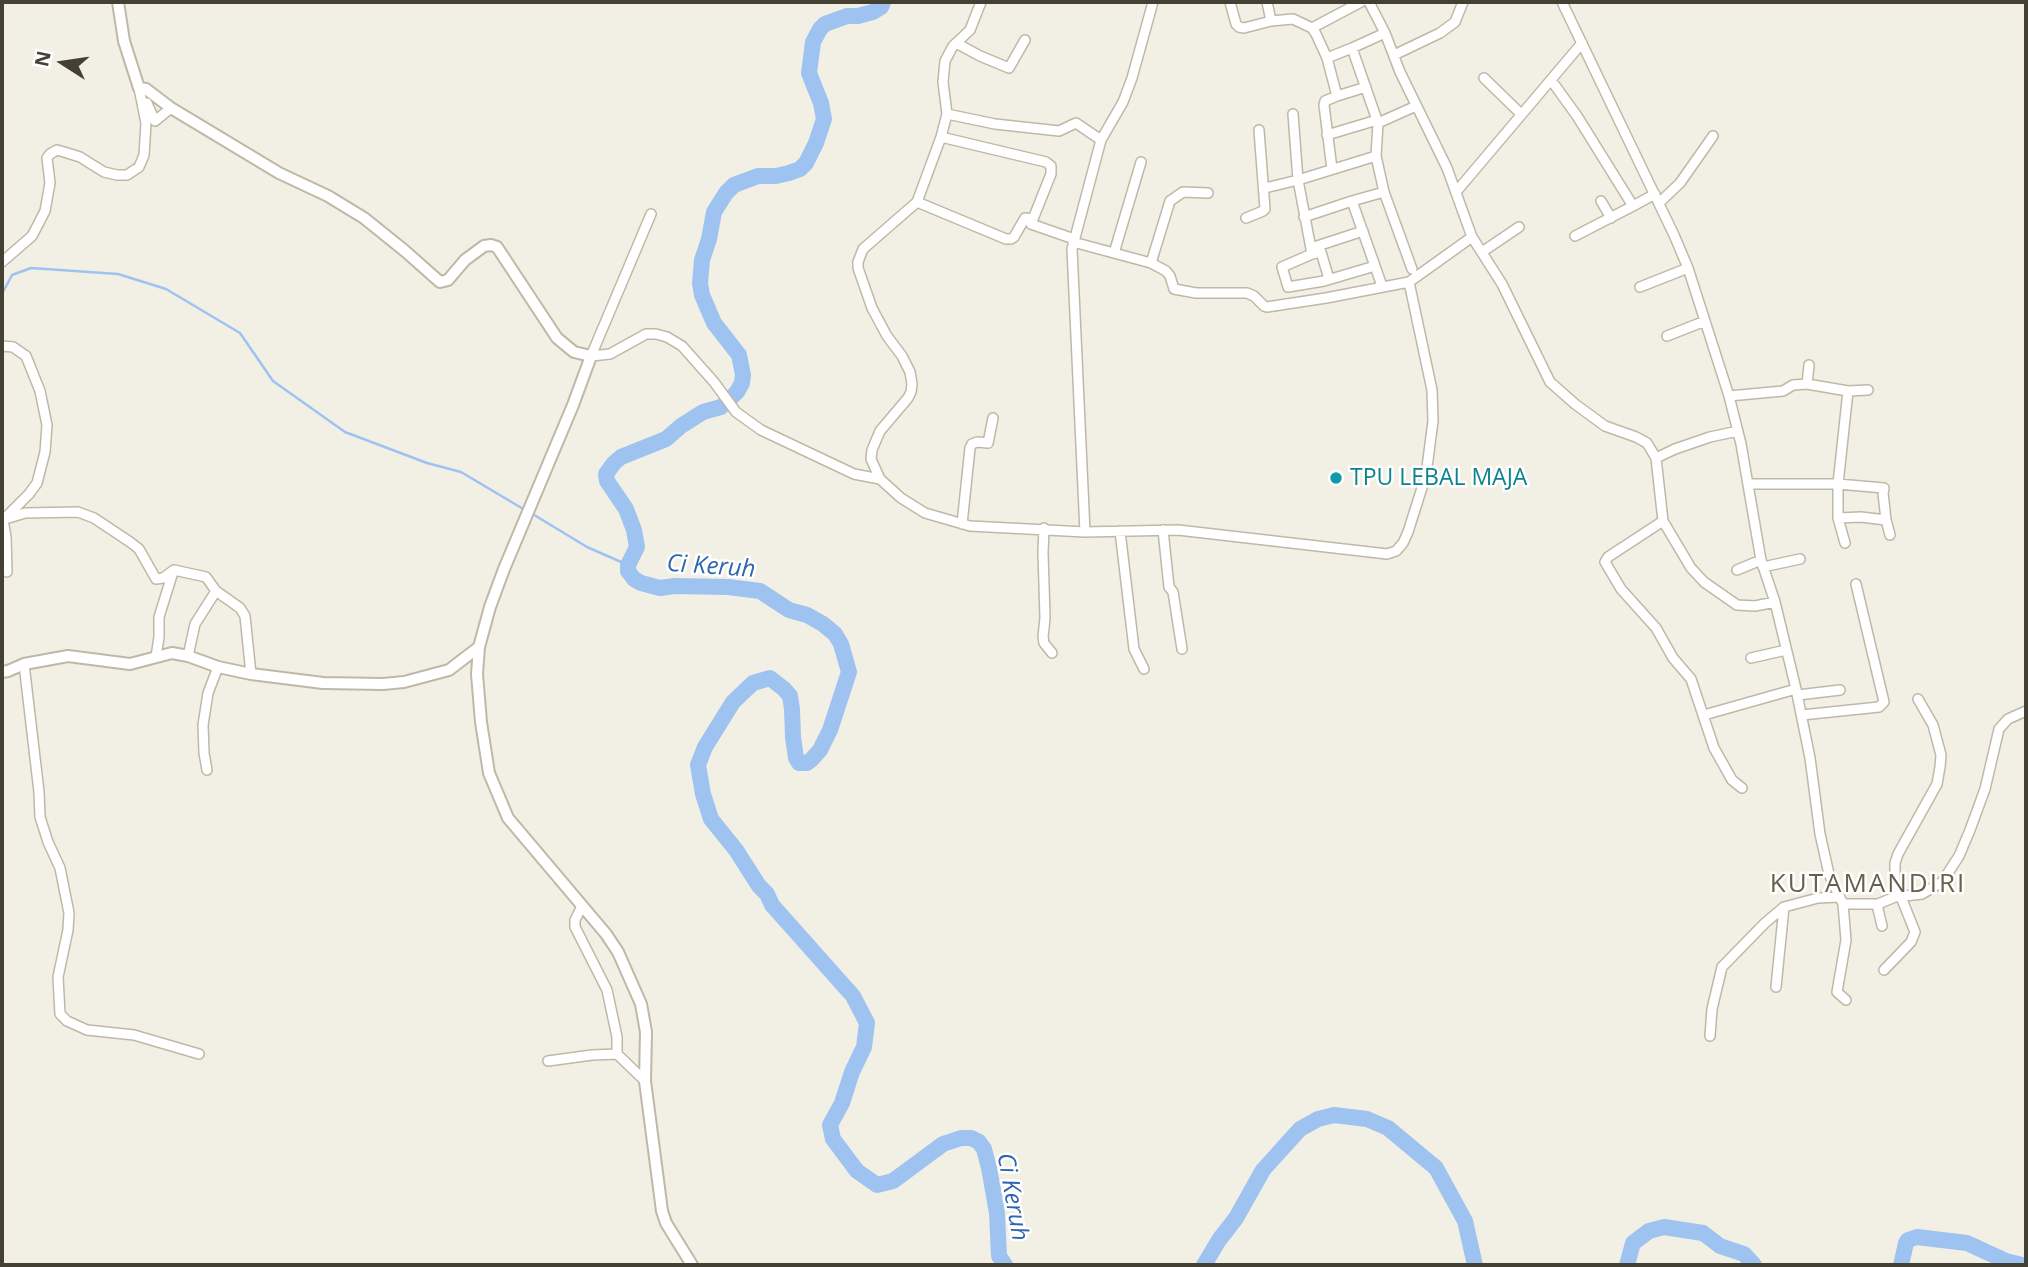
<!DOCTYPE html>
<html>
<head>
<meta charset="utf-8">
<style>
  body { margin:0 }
  #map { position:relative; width:2028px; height:1267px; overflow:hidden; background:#f2f0e4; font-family:"Open Sans",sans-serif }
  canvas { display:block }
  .frame { position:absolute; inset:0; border:4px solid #444034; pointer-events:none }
  .north { position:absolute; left:28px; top:28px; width:70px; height:70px; -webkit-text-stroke:5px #fff; paint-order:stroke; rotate:282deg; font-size:19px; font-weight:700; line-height:28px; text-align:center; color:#444034 }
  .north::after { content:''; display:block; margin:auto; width:24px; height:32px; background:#444034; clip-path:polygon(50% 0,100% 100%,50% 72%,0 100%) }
</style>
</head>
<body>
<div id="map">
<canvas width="2028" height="1267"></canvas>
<div class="frame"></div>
<div class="north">N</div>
</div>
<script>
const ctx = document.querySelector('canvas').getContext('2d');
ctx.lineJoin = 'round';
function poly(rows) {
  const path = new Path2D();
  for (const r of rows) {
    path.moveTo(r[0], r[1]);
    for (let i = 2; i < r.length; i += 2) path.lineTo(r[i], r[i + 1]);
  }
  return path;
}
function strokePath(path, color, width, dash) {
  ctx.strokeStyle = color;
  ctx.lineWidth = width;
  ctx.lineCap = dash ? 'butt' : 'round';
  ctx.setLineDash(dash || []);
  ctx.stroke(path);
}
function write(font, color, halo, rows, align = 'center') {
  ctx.font = font + ' "Open Sans",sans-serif';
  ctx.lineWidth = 5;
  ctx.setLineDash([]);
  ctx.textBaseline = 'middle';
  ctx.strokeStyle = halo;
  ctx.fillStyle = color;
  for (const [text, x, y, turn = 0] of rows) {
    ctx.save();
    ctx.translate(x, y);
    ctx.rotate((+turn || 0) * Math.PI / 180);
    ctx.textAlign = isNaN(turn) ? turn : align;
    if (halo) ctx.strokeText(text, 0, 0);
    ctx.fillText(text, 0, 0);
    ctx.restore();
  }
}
const stream = poly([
  [2,294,12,275,31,268,118,274,166,289,240,333,273,381,345,432,427,463,461,472,525,510],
  [531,513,587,547,628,565]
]);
const river = poly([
  [883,2,881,7,873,12,858,16,847,16,825,24,820,29,813,42,809,73,821,103,824,119,816,143,806,163,800,169,789,173,776,176,758,176,734,185,726,193,714,212,709,239,702,260,700,283,702,295,714,323,739,355,743,375,742,383,737,392,721,407,703,412,681,426,666,439,621,457,614,463,606,474,607,481,626,509,634,530,637,547,628,565,628,571,634,579,641,583,660,588,675,586,728,587,760,591,789,610,807,615,823,624,835,634,841,644,849,672,830,730,820,750,812,759,807,763,799,763,796,758,793,737,792,709,790,696,784,689,770,678,753,683,733,702,705,747,698,765,703,794,711,819,736,850,759,886,767,894,772,905,853,996,867,1023,864,1047,852,1072,842,1103,830,1125,833,1139,857,1171,877,1185,893,1181,943,1144,961,1138,971,1138,979,1142,984,1149,989,1168,997,1213,999,1256,1005,1265],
  [1204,1265,1219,1240,1236,1218,1263,1170,1300,1129,1318,1119,1334,1115,1367,1119,1388,1128,1436,1168,1465,1221,1475,1265],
  [1627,1265,1633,1243,1649,1231,1664,1227,1703,1233,1720,1246,1744,1254,1754,1265],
  [1901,1265,1906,1243,1908,1240,1917,1237,1967,1243,2006,1261,2022,1265]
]);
const minor = poly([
  [1230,2,1236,24,1239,27,1244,28,1271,21,1293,19,1312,28,1316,34,1327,58,1352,48,1378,123,1376,156,1384,192,1412,269],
  [1267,2,1271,21],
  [1369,2,1385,33,1400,72,1447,168,1472,237,1502,284,1550,382,1575,404,1605,426,1636,437,1647,443,1656,458,1663,521,1691,568,1704,582,1737,605,1755,606,1775,602],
  [1562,2,1674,235,1688,268,1729,396,1741,444,1761,560,1775,602,1796,689,1810,758,1820,834,1829,874,1843,904,1846,940,1837,992,1846,1000],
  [1312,28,1361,2],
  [956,43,980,56,1009,68,1025,40],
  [1352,48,1385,33],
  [1394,55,1440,33,1455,22,1463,2],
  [1327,58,1337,96,1325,101,1324,105,1332,169],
  [1484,78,1521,114],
  [1551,80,1577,116,1633,206,1655,194],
  [1337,96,1366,87],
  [147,103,155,121,171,108],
  [947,114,995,124,1059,131,1076,123,1101,140],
  [1293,114,1298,180,1376,156],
  [1378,123,1416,106],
  [1327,135,1377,120],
  [941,137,1046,162,1051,166,1051,174,1031,224,1074,239],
  [1265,188,1298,180,1312,254,1321,252,1329,279],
  [1456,192,1582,43],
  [1601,201,1611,218],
  [917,202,1006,239,1011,239,1014,237,1025,218,1032,219],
  [1659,203,1680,183,1713,136],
  [651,214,591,356,610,354,646,334,656,334,667,337,682,346,714,382,736,412,761,430,854,474,880,479,901,498,925,513,970,526,1085,532,1178,530,1387,554,1396,551,1403,543,1408,532,1426,475,1433,421,1432,390,1409,282,1472,237],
  [1304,217,1352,201],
  [1246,218,1263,211,1265,209,1259,130],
  [1575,236,1633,206],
  [1073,242,1151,263,1170,201,1183,192,1208,193],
  [1311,248,1363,231],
  [1482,252,1519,227],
  [1114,253,1141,162],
  [1312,254,1282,267,1288,287,1324,281,1375,266,1382,286],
  [2,262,32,236,45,211,50,183,47,158,50,154,57,150,64,152,80,157,104,172,117,175,127,175,139,167,144,155,146,123,139,88],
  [1151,263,1166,271,1170,276,1174,289,1196,293,1247,293,1254,296,1264,306,1267,307,1326,298,1409,282],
  [1375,266,1352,201,1384,192],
  [1640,287,1688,268],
  [1667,336,1705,321],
  [2,346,13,347,26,356,40,391,47,425,45,452,37,483,29,494,3,520,6,537,7,572],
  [1807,384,1809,365],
  [1729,396,1783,391,1793,385,1807,384,1848,391,1868,390],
  [1656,458,1675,449,1710,437,1738,431],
  [880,479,871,459,872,450,880,431,908,398,911,392,912,384,910,372,902,356,887,336,872,308,858,268,858,262,863,249,917,202,941,137,947,114,943,82,945,61,953,46,970,30,981,2],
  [1748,484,1838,484,1884,488,1883,493,1886,520,1890,535],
  [1838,518,1861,517,1886,520],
  [2,520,25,513,78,512,94,518,130,542,139,549,156,579,163,578,174,570,206,577,216,591,240,608,245,616,251,674],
  [1663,521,1608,557,1605,562,1621,589,1656,628,1673,658,1691,679,1714,748,1732,780,1742,788],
  [962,524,970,448,972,444,977,442,988,443,993,418],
  [1044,528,1043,552,1045,618,1043,637,1044,643,1052,653],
  [1163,530,1169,587,1173,592,1182,649],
  [1120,531,1134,649,1144,669],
  [1085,532,1072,249,1101,140,1123,102,1132,78,1153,2],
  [1845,543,1838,518,1838,484,1848,391],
  [1763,567,1800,559],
  [1737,570,1761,560],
  [188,656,195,624,216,591],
  [156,657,159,637,159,617,173,572],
  [1751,658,1786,650],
  [24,664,39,792,40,817,48,842,60,868,69,913,68,930,58,977,60,1014,67,1021,87,1030,134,1035,199,1054],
  [1798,695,1840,690],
  [1704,715,1796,689],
  [1802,715,1879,707,1884,702,1856,584],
  [207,770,204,753,203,725,208,693,218,667],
  [1895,897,1895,863,1898,854,1937,784,1940,767,1941,755,1933,725,1918,699],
  [1843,904,1878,904,1895,897,1922,894,1942,882,1959,856,1970,830,1985,789,1999,729,2008,719,2026,711],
  [1878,904,1878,909,1882,926],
  [582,906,575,920,575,927,607,990,617,1037,617,1054],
  [1884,970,1911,942,1915,932,1901,897],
  [1776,987,1784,907],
  [1710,1036,1712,1009,1722,967,1765,923,1784,907,1818,898,1840,897],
  [548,1061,592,1055,617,1054,645,1081]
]);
const tertiary = poly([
  [118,2,124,41,139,88,146,89,171,108,279,173,328,196,364,218,405,251,440,282,448,280,465,260,484,246,491,245,497,247,557,338,574,352,591,356,573,405,504,569,490,607,479,647,477,674,481,722,489,773,508,818,606,934,618,952,641,1004,646,1032,645,1081,662,1211,666,1223,692,1265],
  [2,672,8,671,24,664,68,656,130,664,172,653,188,656,218,667,251,674,323,683,383,684,404,682,449,670,479,647]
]);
const markers = [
  [1336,478,7,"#0f9aa8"]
];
const cultureNames = [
  ["TPU LEBAL MAJA",1350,478]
];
const waterNames = [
  ["Ci Keruh",711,567,4],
  ["Ci Keruh",1012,1197,80]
];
const quarterNames = [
  ["KUTAMANDIRI",1868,885]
];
strokePath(stream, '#9fc3f0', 2.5);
strokePath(river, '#9fc3f0', 16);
strokePath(minor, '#beb9a7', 12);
strokePath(tertiary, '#beb9a7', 14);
strokePath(minor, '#fff', 9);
strokePath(tertiary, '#fff', 10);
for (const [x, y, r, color] of markers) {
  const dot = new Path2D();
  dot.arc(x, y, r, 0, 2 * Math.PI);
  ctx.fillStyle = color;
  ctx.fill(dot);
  strokePath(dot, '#fff', 2.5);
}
write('23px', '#0d838f', '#fff', cultureNames, 'left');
write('italic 24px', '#2d65b0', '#fff', waterNames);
ctx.letterSpacing = '2px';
write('26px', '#67604b', '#fff', quarterNames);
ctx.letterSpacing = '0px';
</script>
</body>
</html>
